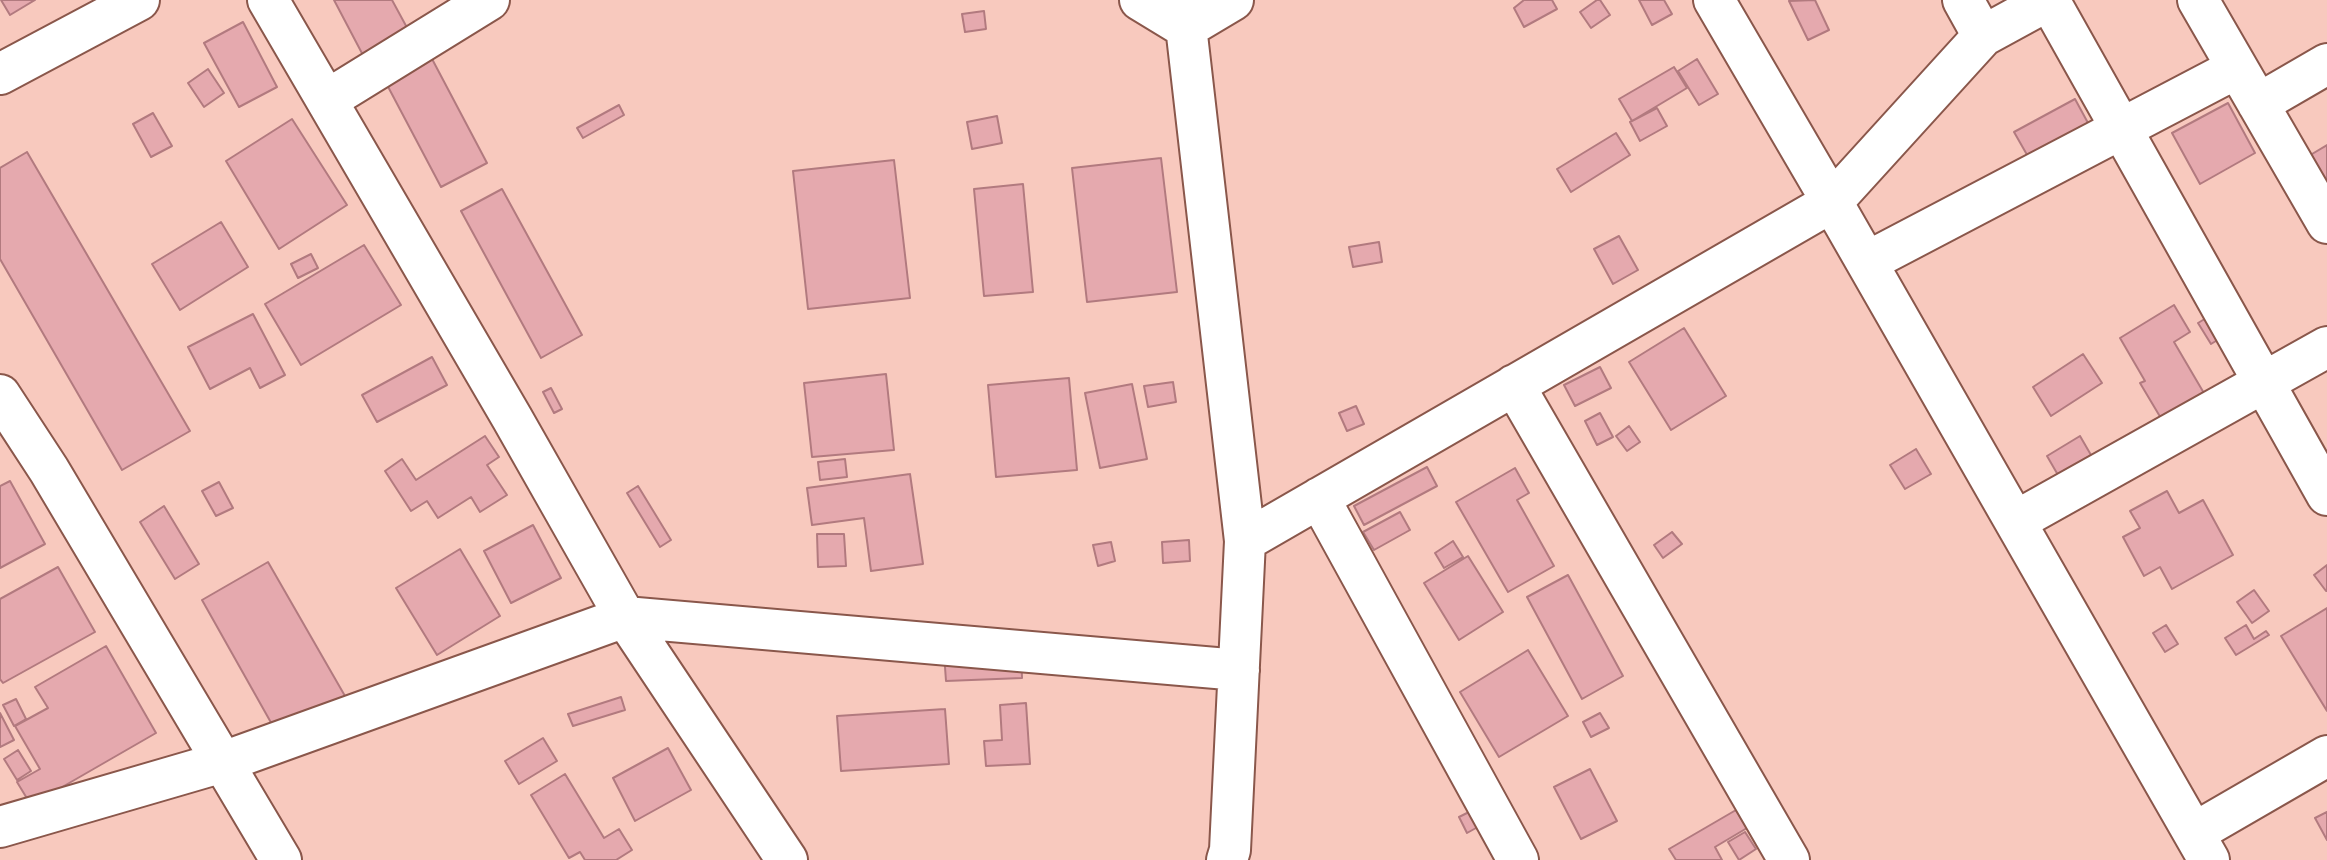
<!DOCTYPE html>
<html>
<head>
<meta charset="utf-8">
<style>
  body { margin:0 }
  canvas { display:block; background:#f8c9be }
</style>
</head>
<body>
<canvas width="2327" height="860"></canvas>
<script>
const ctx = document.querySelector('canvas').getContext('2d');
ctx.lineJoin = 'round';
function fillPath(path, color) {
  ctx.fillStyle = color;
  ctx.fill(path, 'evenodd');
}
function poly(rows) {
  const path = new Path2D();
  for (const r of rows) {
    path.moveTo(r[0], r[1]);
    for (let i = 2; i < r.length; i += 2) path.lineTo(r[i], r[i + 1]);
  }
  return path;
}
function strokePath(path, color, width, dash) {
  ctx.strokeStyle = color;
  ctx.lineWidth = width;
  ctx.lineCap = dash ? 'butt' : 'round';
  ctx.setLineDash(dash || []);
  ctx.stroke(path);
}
const building = poly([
  [1,0,35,0,10,15,1,0],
  [334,0,392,0,411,35,365,59,334,0],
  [1524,0,1552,0,1557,9,1524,27,1514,8,1524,0],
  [1597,0,1600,0,1610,15,1591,28,1580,12,1597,0],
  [1639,0,1664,0,1672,14,1652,25,1639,0],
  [1815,0,1829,30,1808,40,1789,1,1815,0],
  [984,11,986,29,965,32,962,14,984,11],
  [243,22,277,87,239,107,204,43,243,22],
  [431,57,487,163,441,187,385,81,431,57],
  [1697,59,1718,94,1699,105,1678,71,1697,59],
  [1674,67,1687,88,1632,121,1619,99,1674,67],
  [208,69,224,93,204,107,188,83,208,69],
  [2075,99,2094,134,2034,167,2014,132,2075,99],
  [2228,103,2255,153,2200,184,2172,133,2228,103],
  [619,105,624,115,583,138,577,128,619,105],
  [1657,108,1667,126,1640,141,1630,122,1657,108],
  [153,113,172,146,151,157,133,124,153,113],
  [997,116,1002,143,972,149,967,122,997,116],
  [292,119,347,205,279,249,226,161,292,119],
  [1616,133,1630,155,1571,192,1557,169,1616,133],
  [2327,145,2327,230,2307,157,2327,145],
  [27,152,190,431,122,470,0,259,0,168,27,152],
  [1161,158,1177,292,1087,302,1072,168,1161,158],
  [894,160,910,298,808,309,793,171,894,160],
  [1023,184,1033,292,984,296,974,189,1023,184],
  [502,189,582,335,541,358,461,211,502,189],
  [221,222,248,267,180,310,152,264,221,222],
  [1619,236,1638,270,1613,284,1594,249,1619,236],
  [1379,242,1382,262,1353,267,1349,247,1379,242],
  [364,245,401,305,301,365,265,304,364,245],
  [311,254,318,268,298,278,291,264,311,254],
  [2174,305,2190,332,2174,342,2208,400,2165,425,2140,383,2145,381,2120,338,2174,305],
  [2226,306,2239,327,2211,344,2198,323,2226,306],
  [253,314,285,375,260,388,250,368,210,389,188,347,253,314],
  [1684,328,1726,396,1671,430,1629,362,1684,328],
  [2083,354,2102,383,2051,416,2033,387,2083,354],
  [432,357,447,385,377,422,362,395,432,357],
  [1600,367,1611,388,1575,406,1564,385,1600,367],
  [886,374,894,450,812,457,804,383,886,374],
  [1069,378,1077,470,996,477,988,385,1069,378],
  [1173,382,1176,402,1148,407,1144,386,1173,382],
  [1132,384,1147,459,1100,468,1085,393,1132,384],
  [551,388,562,409,554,413,543,392,551,388],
  [1356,406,1364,424,1347,431,1339,413,1356,406],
  [1600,413,1613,437,1597,445,1585,421,1600,413],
  [1629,426,1640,442,1627,451,1616,436,1629,426],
  [485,436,499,457,487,465,507,495,480,512,471,497,438,518,427,501,411,511,385,471,402,459,416,480,485,436],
  [2080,436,2091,455,2058,475,2047,456,2080,436],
  [1916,449,1931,474,1905,489,1890,465,1916,449],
  [845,459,847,477,820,480,818,462,845,459],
  [1427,467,1437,486,1364,525,1354,506,1427,467],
  [1515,468,1529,493,1517,500,1554,566,1508,592,1456,502,1515,468],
  [910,474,923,564,871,571,864,518,812,525,807,488,910,474],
  [10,481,45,544,0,568,0,486,10,481],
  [219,482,233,508,216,516,202,491,219,482],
  [638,486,671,540,660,547,627,493,638,486],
  [2167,491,2179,513,2203,500,2233,555,2172,589,2160,567,2144,576,2123,537,2140,528,2130,511,2167,491],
  [164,506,199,564,175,579,140,522,164,506],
  [1400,512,1410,530,1374,550,1363,532,1400,512],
  [533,525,561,578,511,603,484,551,533,525],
  [1672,532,1682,544,1663,558,1654,545,1672,532],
  [817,534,844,534,846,566,818,567,817,534],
  [1189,540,1190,561,1163,563,1162,542,1189,540],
  [1453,541,1463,557,1444,568,1435,553,1453,541],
  [1111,542,1115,561,1098,566,1093,545,1111,542],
  [460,549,500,616,437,655,396,588,460,549],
  [1468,556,1503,612,1459,640,1424,583,1468,556],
  [268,562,345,696,278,735,202,600,268,562],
  [2327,565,2327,591,2326,591,2314,575,2327,565],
  [58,567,95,632,3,683,0,679,0,599,58,567],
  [1568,575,1623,676,1582,699,1527,597,1568,575],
  [2254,590,2269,611,2252,623,2237,602,2254,590],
  [2327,608,2327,711,2281,636,2327,608],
  [2166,625,2178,644,2165,652,2153,633,2166,625],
  [2246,625,2254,639,2266,631,2269,635,2236,655,2225,638,2246,625],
  [106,646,156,733,31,805,17,782,40,769,15,726,48,708,35,687,106,646],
  [1021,650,1022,678,946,681,944,653,1021,650],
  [1528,650,1568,716,1499,757,1460,692,1528,650],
  [621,697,625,710,573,726,568,714,621,697],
  [16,699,26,719,14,726,3,705,16,699],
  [1026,703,1030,764,986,766,984,741,1002,740,1000,705,1026,703],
  [945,709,949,764,841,771,837,716,945,709],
  [0,713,14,740,0,747,0,713],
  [1600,713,1609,728,1591,737,1583,722,1600,713],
  [543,738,557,761,519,784,505,761,543,738],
  [668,748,691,790,635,821,613,778,668,748],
  [18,750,31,771,17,780,4,759,18,750],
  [1590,769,1617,821,1581,839,1554,787,1590,769],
  [565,774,604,838,619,829,632,850,616,860,585,860,580,852,569,858,531,795,565,774],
  [1477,808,1485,823,1467,833,1459,817,1477,808],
  [1736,810,1747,828,1715,847,1722,860,1676,860,1669,849,1736,810],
  [2327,812,2327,840,2315,818,2327,812],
  [1745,832,1756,849,1739,860,1728,842,1745,832]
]);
const minor = poly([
  [268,0,512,418,625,617,787,860],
  [1140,0,1186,28,1233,0],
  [1183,0,1245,541,1230,850,1227,860],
  [1714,0,1832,202,1983,36,2049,0,2327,495],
  [1963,0,1983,36],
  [2198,0,2327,223],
  [0,74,139,0],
  [327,100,489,0],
  [2258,104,2327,64],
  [1867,262,2237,68],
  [1514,385,1789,860],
  [0,395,49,470,281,860],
  [1319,498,1518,860],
  [2016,521,2327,347],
  [1245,541,1832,202,2209,860],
  [0,827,223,762,625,617,1239,670],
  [2194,833,2327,756]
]);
fillPath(building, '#e5a9ae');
strokePath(building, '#b27a7f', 2);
strokePath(minor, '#8a574b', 44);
strokePath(minor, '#fff', 40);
</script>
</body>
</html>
